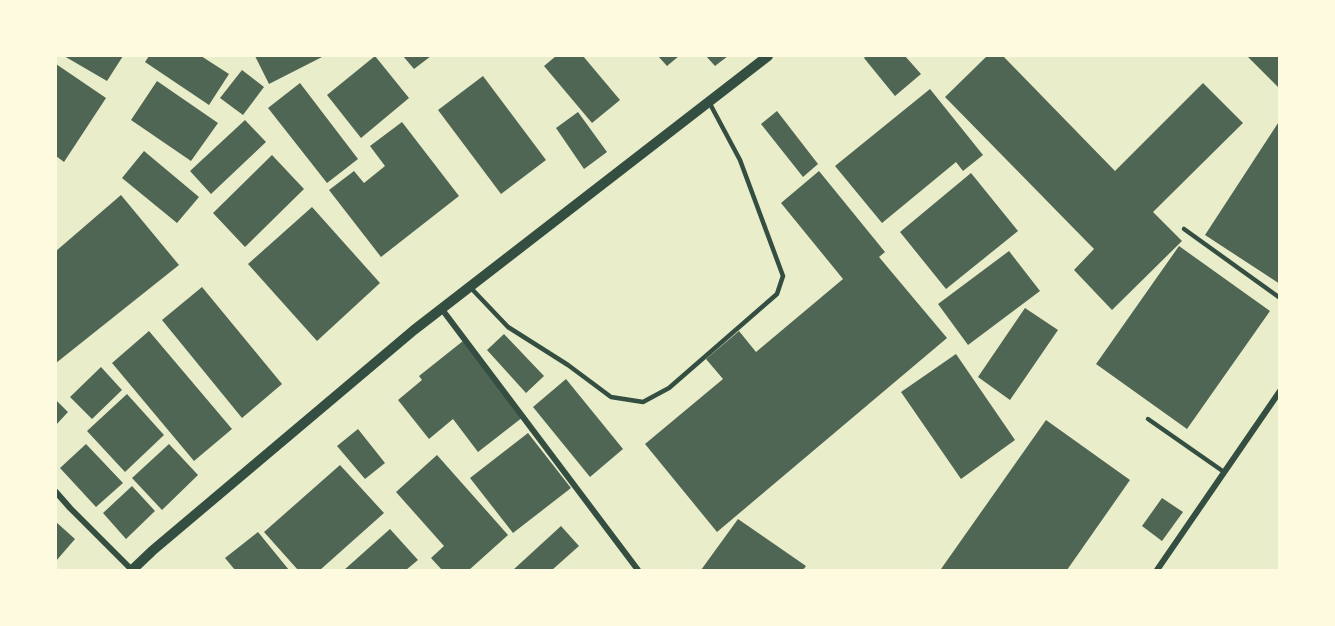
<!DOCTYPE html>
<html>
<head>
<meta charset="utf-8">
<style>
  body { margin:0 }
  #map { position:relative; width:1335px; height:626px; overflow:hidden; background:#e9edc9; font-family:"Varela Round",sans-serif }
  canvas { display:block }
  .frame { position:absolute; inset:0; border:57px solid #fefae0; pointer-events:none }
</style>
</head>
<body>
<div id="map">
<canvas width="1335" height="626"></canvas>
<div class="frame"></div>
</div>
<script>
const ctx = document.querySelector('canvas').getContext('2d');
ctx.lineJoin = 'round';
function fillPath(path, color) {
  ctx.fillStyle = color;
  ctx.fill(path, 'evenodd');
}
function poly(rows) {
  const path = new Path2D();
  for (const r of rows) {
    path.moveTo(r[0], r[1]);
    for (let i = 2; i < r.length; i += 2) path.lineTo(r[i], r[i + 1]);
  }
  return path;
}
function strokePath(path, color, width, dash) {
  ctx.strokeStyle = color;
  ctx.lineWidth = width;
  ctx.lineCap = dash ? 'butt' : 'round';
  ctx.setLineDash(dash || []);
  ctx.stroke(path);
}
const building = poly([
  [64,56,123,56,107,81],
  [149,56,201,56,229,74,209,105,145,62],
  [255,56,324,56,269,84],
  [375,56,409,98,361,138,327,95],
  [403,56,431,56,414,69],
  [556,56,583,56,620,100,592,123,544,66],
  [658,56,679,56,667,66],
  [706,56,728,56,715,66],
  [866,56,905,56,921,74,895,96,864,58],
  [987,56,1003,56,1115,171,1203,83,1243,123,1153,212,1182,241,1112,310,1074,270,1094,249,945,97],
  [1247,56,1280,56,1280,89],
  [56,64,106,98,64,162,56,156],
  [242,70,264,87,243,115,220,98],
  [483,76,546,160,501,194,438,110],
  [157,81,218,123,191,161,131,120],
  [300,83,358,159,327,183,268,108],
  [930,89,983,155,963,171,956,162,882,223,835,166],
  [777,111,818,164,803,177,761,124],
  [578,112,607,152,584,169,556,128],
  [245,120,266,142,211,194,190,171],
  [1280,120,1280,284,1205,235],
  [402,122,459,196,381,257,329,190,354,171,364,183,385,166,370,146],
  [144,151,199,197,177,223,122,178],
  [272,155,304,189,245,247,213,213],
  [819,171,885,252,879,257,947,338,717,532,645,444,723,379,706,359,739,331,756,352,843,279,781,203],
  [971,173,1018,231,946,289,900,232],
  [121,195,179,265,56,363,56,251],
  [312,207,380,283,317,341,248,264],
  [1179,246,1270,311,1187,429,1096,364],
  [1009,251,1040,291,968,345,938,304],
  [202,287,282,384,242,418,162,320],
  [1025,308,1058,330,1010,400,978,377],
  [149,331,232,429,194,461,112,363],
  [504,334,544,376,526,393,487,350],
  [463,341,523,417,478,452,453,419,429,439,398,400,422,380,419,376],
  [956,354,1015,440,961,479,901,392],
  [101,367,122,390,92,419,70,397],
  [566,379,623,449,590,477,533,407],
  [127,394,164,435,125,472,87,431],
  [56,400,68,412,56,425],
  [1046,420,1130,480,1067,570,944,570,941,569],
  [358,429,385,463,365,479,337,446],
  [528,433,571,488,513,533,470,478],
  [86,444,123,483,96,507,60,468],
  [169,444,198,475,162,510,132,478],
  [437,455,508,535,469,570,442,570,431,558,444,546,396,492],
  [340,465,384,513,320,570,298,570,264,532],
  [132,486,155,511,126,539,103,513],
  [1162,498,1183,512,1162,541,1142,526],
  [738,519,806,566,803,570,701,570],
  [56,522,75,539,56,561],
  [561,526,579,546,552,570,513,570],
  [390,529,418,560,406,570,344,570],
  [258,532,289,570,235,570,225,558]
]);
const service = poly([
  [1184,229,1280,298],
  [470,287,508,327,568,365,611,397,643,402,669,388,777,294,783,276,740,160,709,102],
  [1148,419,1224,472]
]);
const minor = poly([
  [441,308,638,570],
  [56,492,70,508,132,570],
  [1157,570,1280,391]
]);
const tertiary = poly([
  [132,570,152,551,414,330,768,56]
]);
fillPath(building, '#4f6655');
strokePath(service, '#344e41', 4.5);
strokePath(minor, '#344e41', 6);
strokePath(tertiary, '#344e41', 10);
</script>
</body>
</html>
